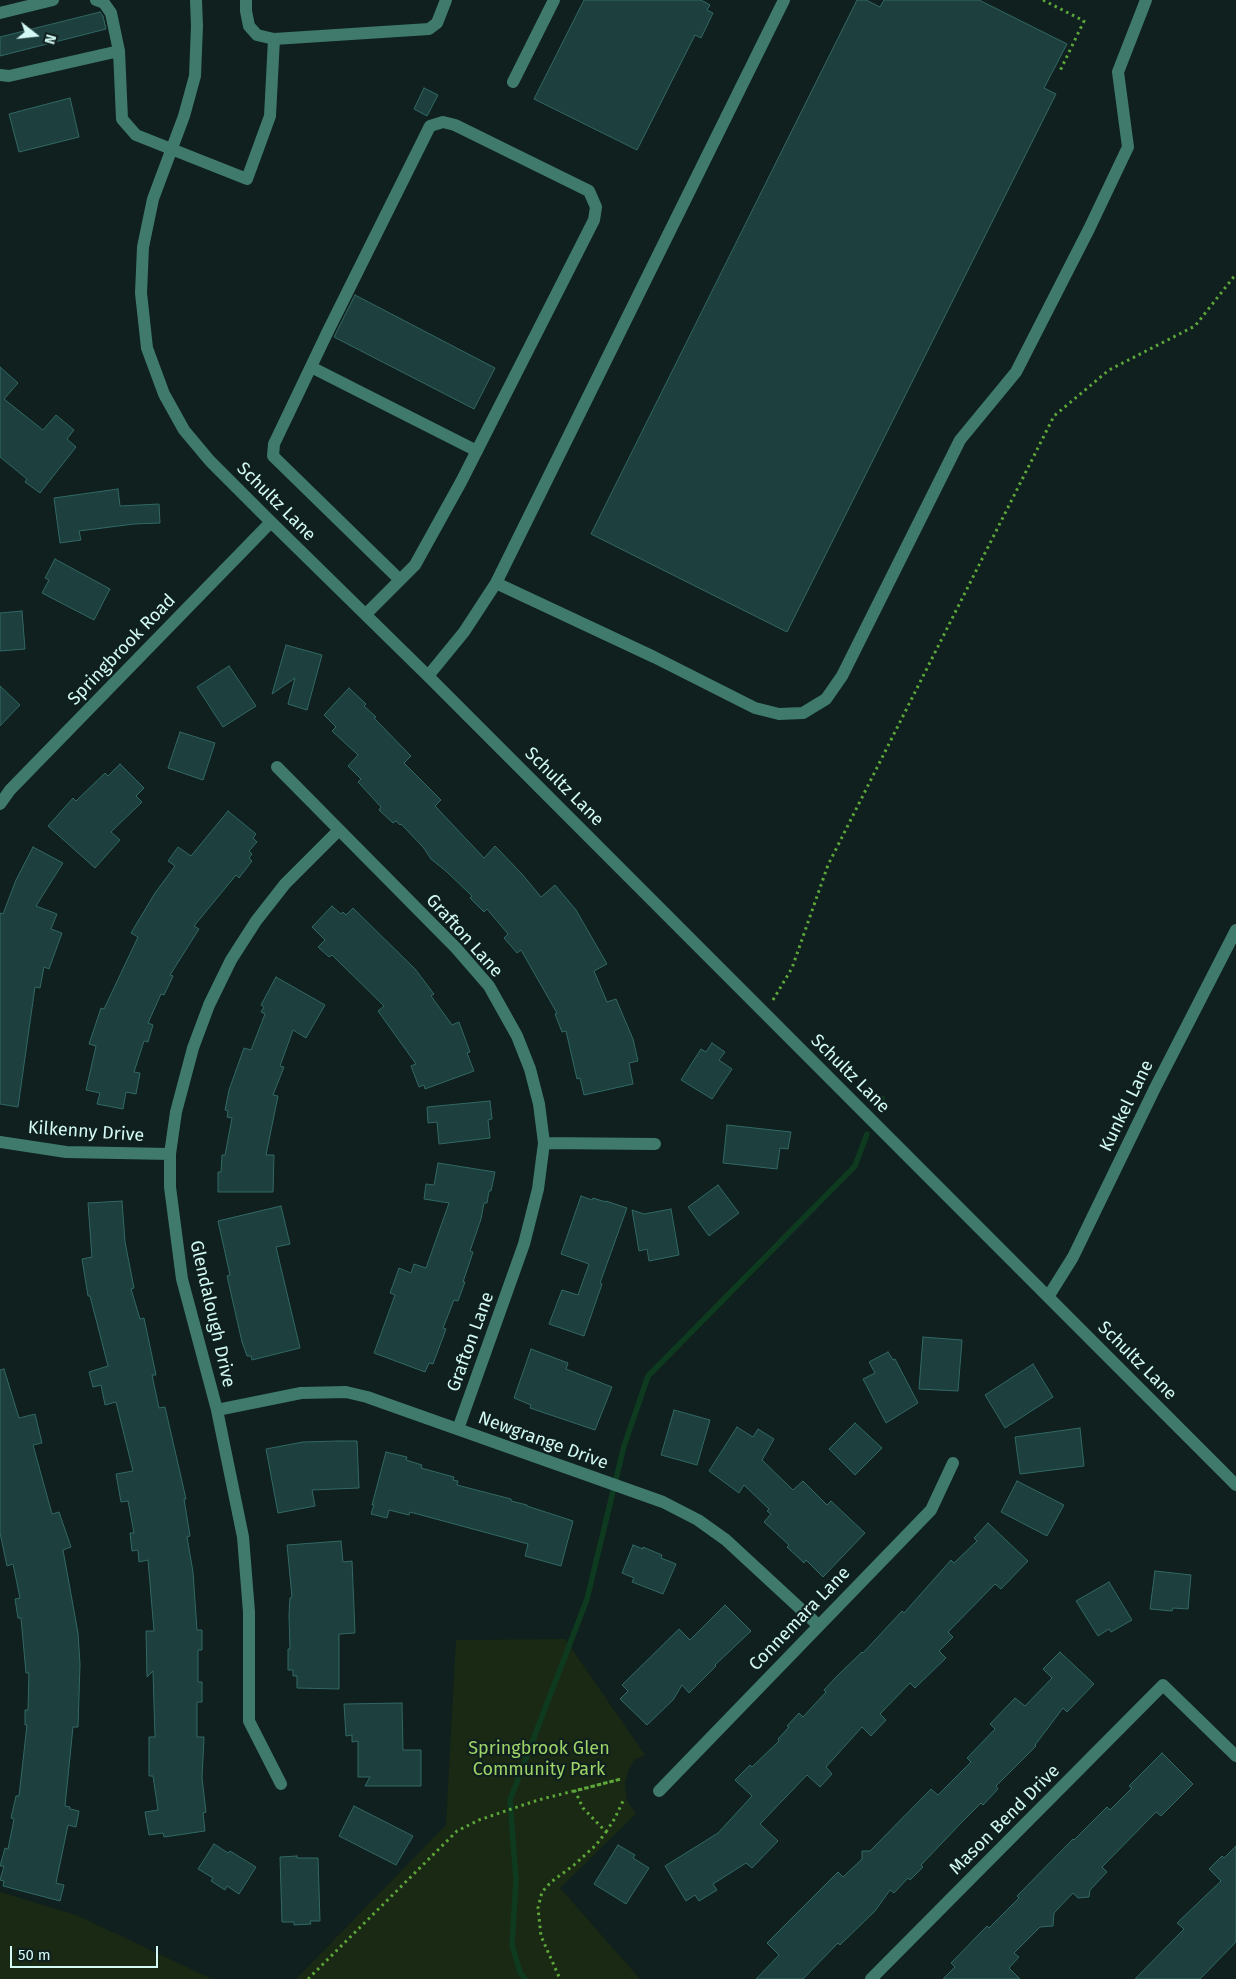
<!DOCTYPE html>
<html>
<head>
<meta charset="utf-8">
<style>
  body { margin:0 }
  #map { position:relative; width:1236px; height:1979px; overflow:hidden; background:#0f201e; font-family:"Fira Sans",sans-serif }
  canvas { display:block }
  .north { position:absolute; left:10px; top:10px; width:50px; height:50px; -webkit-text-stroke:4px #0f201e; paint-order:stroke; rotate:106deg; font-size:14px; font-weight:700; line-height:20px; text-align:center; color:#d3faf5 }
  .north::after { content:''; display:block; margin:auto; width:18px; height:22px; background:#d3faf5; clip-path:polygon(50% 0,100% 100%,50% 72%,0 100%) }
  .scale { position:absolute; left:10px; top:1946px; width:148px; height:22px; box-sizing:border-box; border:2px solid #d3faf5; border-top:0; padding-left:6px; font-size:15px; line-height:18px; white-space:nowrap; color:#d3faf5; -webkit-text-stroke:4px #0f201e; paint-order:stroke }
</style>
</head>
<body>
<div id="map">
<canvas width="1236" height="1979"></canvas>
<div class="north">N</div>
<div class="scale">50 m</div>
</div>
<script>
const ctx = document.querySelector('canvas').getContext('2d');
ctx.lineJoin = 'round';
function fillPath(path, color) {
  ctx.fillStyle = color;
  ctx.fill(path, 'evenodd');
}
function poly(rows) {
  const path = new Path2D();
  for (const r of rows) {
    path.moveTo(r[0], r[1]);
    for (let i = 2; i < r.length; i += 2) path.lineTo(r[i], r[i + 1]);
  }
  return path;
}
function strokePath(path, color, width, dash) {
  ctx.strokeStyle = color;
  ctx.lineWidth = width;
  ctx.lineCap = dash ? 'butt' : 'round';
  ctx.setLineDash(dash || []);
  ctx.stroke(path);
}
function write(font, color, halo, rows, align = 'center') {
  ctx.font = font + ' "Fira Sans",sans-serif';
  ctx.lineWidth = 4.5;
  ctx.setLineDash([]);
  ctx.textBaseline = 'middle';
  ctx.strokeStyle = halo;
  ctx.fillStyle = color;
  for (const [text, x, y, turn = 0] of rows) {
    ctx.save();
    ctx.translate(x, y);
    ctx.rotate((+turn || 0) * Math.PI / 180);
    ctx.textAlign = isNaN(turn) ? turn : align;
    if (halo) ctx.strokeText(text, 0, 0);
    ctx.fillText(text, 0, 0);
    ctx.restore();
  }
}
const green = poly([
  [565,1639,645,1755,634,1760,628,1771,625,1784,627,1801,636,1814,560,1888,640,1979,296,1979,446,1825,456,1640],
  [0,1892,76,1915,212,1979,0,1979]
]);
const stream = poly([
  [880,1104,882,1098],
  [525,1979,520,1972,512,1945,516,1880,510,1800,587,1599,624,1446,648,1376,855,1166,867,1134]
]);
const building = poly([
  [584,0,701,0,710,5,707,10,713,13,701,38,695,35,637,150,534,99,584,0],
  [857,0,866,0,880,7,884,0,979,0,1067,44,1044,88,1056,94,787,632,591,534,857,0],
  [100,12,103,16,106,29,0,56,0,37,100,12],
  [424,88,438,95,427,116,414,109,424,88],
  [70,98,79,137,19,152,9,114,70,98],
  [355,295,495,368,474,409,334,337,355,295],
  [0,367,18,383,4,399,43,430,56,415,74,430,67,439,76,447,40,493,25,482,27,479,0,457,0,367],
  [118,489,120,506,159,504,160,523,134,524,79,531,81,540,60,543,54,498,118,489],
  [55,559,110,589,94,620,42,593,49,580,45,578,55,559],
  [22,611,25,649,0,651,0,613,22,611],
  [286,645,322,655,307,710,288,704,295,678,272,694,286,645],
  [229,666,256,706,223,727,197,687,229,666],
  [0,686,20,705,0,726,0,686],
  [349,688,366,704,364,706,376,717,374,718,411,756,404,763,441,800,435,806,484,858,495,846,522,874,541,897,555,885,576,910,607,964,594,971,607,1002,616,999,633,1039,638,1061,629,1063,633,1084,584,1095,580,1078,577,1079,566,1031,562,1032,555,1014,557,1013,521,950,517,953,504,938,508,934,487,909,484,912,470,898,472,896,447,872,431,859,423,847,401,824,400,825,396,821,393,823,379,810,381,807,358,782,361,779,348,766,358,755,332,731,336,727,324,715,349,688],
  [180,732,215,743,203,780,168,768,180,732],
  [120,764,144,788,136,796,142,802,111,832,120,840,95,868,48,826,73,798,76,801,105,773,108,776,120,764],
  [228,811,256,834,253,838,257,842,249,851,252,854,249,858,252,861,239,878,236,875,194,926,199,929,170,975,173,976,164,995,161,994,148,1023,153,1025,148,1042,144,1041,134,1072,140,1073,136,1094,126,1092,123,1109,97,1104,100,1093,86,1090,96,1046,89,1044,101,1008,104,1009,138,937,131,933,155,893,175,866,168,861,178,847,191,856,228,811],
  [33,847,63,863,36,906,57,914,51,929,62,933,49,969,44,967,40,988,35,987,18,1107,0,1104,0,913,3,914,16,880,33,847],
  [332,906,341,914,343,912,346,915,353,908,415,969,434,994,431,996,452,1025,459,1022,470,1052,467,1053,474,1071,425,1089,424,1085,419,1087,411,1066,416,1064,378,1011,384,1006,332,955,329,957,318,947,325,940,312,927,332,906],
  [276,977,325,1005,306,1038,293,1030,280,1066,284,1067,273,1095,278,1096,266,1155,274,1155,273,1192,218,1192,218,1172,221,1172,222,1155,225,1155,232,1118,227,1117,228,1111,225,1110,229,1090,244,1048,251,1050,265,1014,261,1012,264,1007,261,1005,276,977],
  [712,1043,725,1052,719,1060,732,1069,712,1099,681,1080,701,1049,706,1052,712,1043],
  [490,1101,492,1119,488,1120,490,1138,439,1144,437,1122,428,1123,427,1107,490,1101],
  [727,1125,791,1132,788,1149,780,1148,777,1169,723,1163,727,1125],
  [438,1163,495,1172,491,1191,489,1191,487,1203,484,1203,481,1219,470,1251,473,1252,463,1282,465,1282,458,1301,454,1300,443,1328,446,1329,433,1364,429,1363,425,1372,374,1353,395,1295,390,1293,399,1268,411,1273,414,1264,426,1268,449,1203,424,1199,426,1184,434,1185,438,1163],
  [718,1185,739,1213,709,1236,688,1207,718,1185],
  [581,1196,592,1200,593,1198,606,1202,606,1201,627,1208,600,1283,602,1284,584,1336,549,1324,562,1290,578,1295,589,1264,561,1254,581,1196],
  [122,1201,125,1242,134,1288,131,1289,140,1319,144,1318,156,1375,152,1375,159,1408,165,1407,186,1499,184,1499,190,1536,187,1537,193,1572,197,1630,202,1630,202,1650,198,1650,198,1682,202,1682,202,1702,197,1702,197,1737,204,1737,202,1778,206,1812,203,1813,205,1831,164,1837,163,1833,149,1835,145,1812,158,1810,153,1776,149,1776,149,1737,155,1737,153,1671,147,1677,146,1631,154,1631,148,1560,139,1562,138,1550,132,1551,130,1533,134,1533,128,1501,121,1502,116,1474,133,1471,116,1402,105,1405,101,1385,93,1387,89,1372,108,1366,90,1296,88,1296,82,1259,92,1257,88,1203,122,1201],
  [281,1206,290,1244,276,1247,300,1348,252,1360,251,1356,247,1356,242,1342,227,1276,230,1275,218,1221,281,1206],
  [671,1209,679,1255,649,1261,647,1249,639,1251,632,1210,644,1214,671,1209],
  [923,1337,962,1340,958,1391,919,1389,923,1337],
  [531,1349,568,1363,566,1369,612,1387,595,1430,530,1408,531,1405,514,1398,531,1349],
  [888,1352,893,1360,895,1359,918,1403,886,1423,863,1379,875,1373,869,1362,888,1352],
  [1033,1364,1053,1397,1005,1428,985,1395,1033,1364],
  [4,1369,19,1418,35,1414,42,1443,33,1445,52,1514,59,1512,71,1547,63,1550,78,1633,80,1664,78,1727,73,1727,65,1806,70,1807,70,1809,79,1811,76,1827,68,1825,56,1883,64,1885,60,1901,3,1886,4,1881,0,1880,4,1866,0,1866,5,1848,8,1849,14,1819,11,1818,16,1796,19,1796,27,1725,25,1725,25,1710,28,1710,29,1673,26,1673,21,1618,18,1618,15,1599,20,1598,13,1564,7,1566,0,1533,0,1370,4,1369],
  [674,1410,710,1420,697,1465,661,1455,674,1410],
  [855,1423,882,1448,855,1475,829,1449,855,1423],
  [737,1427,753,1437,758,1429,774,1439,762,1460,793,1490,803,1481,827,1505,831,1501,865,1533,823,1577,806,1560,804,1563,787,1547,789,1545,764,1522,771,1514,767,1511,769,1509,744,1485,739,1493,709,1471,737,1427],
  [1080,1428,1084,1466,1020,1474,1015,1437,1080,1428],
  [338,1441,357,1441,359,1488,312,1490,315,1506,278,1513,266,1449,303,1442,338,1441],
  [386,1452,407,1457,406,1460,422,1465,421,1468,454,1477,453,1480,458,1481,457,1485,511,1499,511,1501,527,1505,527,1506,573,1521,561,1566,525,1556,528,1544,506,1538,410,1512,409,1515,389,1510,387,1518,371,1514,374,1505,372,1505,386,1452],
  [1017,1481,1064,1505,1047,1536,1001,1512,1017,1481],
  [988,1523,1028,1561,1001,1589,995,1584,948,1632,953,1637,939,1651,946,1658,915,1688,910,1683,880,1714,886,1720,871,1736,862,1727,826,1767,832,1774,820,1787,807,1775,760,1824,778,1841,752,1868,746,1863,713,1884,717,1890,699,1901,695,1895,686,1901,665,1866,718,1833,752,1796,735,1780,750,1765,752,1767,779,1741,778,1739,789,1727,787,1726,799,1713,803,1717,826,1692,824,1690,837,1676,862,1652,863,1653,902,1611,904,1613,951,1560,954,1563,977,1541,974,1538,988,1523],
  [341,1541,343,1562,352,1561,355,1633,339,1634,339,1689,297,1688,297,1676,293,1676,293,1670,288,1670,288,1649,290,1649,289,1615,290,1598,292,1597,287,1545,341,1541],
  [633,1545,643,1549,643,1547,662,1555,661,1558,676,1564,663,1594,632,1582,634,1578,622,1573,633,1545],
  [1155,1571,1191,1575,1188,1609,1173,1608,1172,1611,1150,1609,1155,1571],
  [1109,1582,1132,1620,1111,1632,1109,1629,1098,1636,1076,1601,1109,1582],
  [725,1605,751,1631,715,1665,716,1666,689,1693,682,1685,673,1700,647,1725,620,1699,628,1691,622,1685,679,1629,690,1640,725,1605],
  [1060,1652,1094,1684,1067,1712,1063,1708,1035,1745,1036,1746,996,1786,998,1789,983,1805,981,1803,962,1822,921,1865,923,1867,910,1880,908,1878,894,1893,890,1890,875,1911,840,1945,838,1943,803,1979,756,1979,779,1955,767,1943,838,1872,843,1877,862,1859,862,1851,870,1851,931,1789,938,1795,971,1762,967,1758,995,1729,990,1724,1015,1698,1025,1706,1052,1678,1043,1669,1060,1652],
  [402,1703,403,1750,421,1750,421,1786,365,1786,370,1777,358,1777,358,1741,352,1742,352,1735,346,1736,344,1704,402,1703],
  [1162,1753,1193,1784,1161,1816,1156,1812,1102,1867,1107,1872,1090,1890,1089,1897,1078,1898,1073,1893,1054,1913,1053,1926,1040,1927,1014,1953,1019,1957,1009,1968,1020,1979,943,1979,955,1967,951,1963,987,1926,989,1928,1019,1898,1017,1896,1073,1839,1074,1840,1107,1807,1110,1810,1132,1788,1129,1786,1162,1753],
  [354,1806,413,1836,396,1865,339,1836,354,1806],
  [214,1844,228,1853,230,1851,256,1867,239,1894,227,1886,225,1890,211,1881,213,1878,198,1869,214,1844],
  [618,1845,635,1855,633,1858,649,1868,626,1904,594,1884,618,1845],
  [1236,1846,1236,1942,1200,1979,1135,1979,1184,1929,1177,1923,1221,1881,1209,1869,1222,1856,1224,1858,1236,1846],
  [297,1856,297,1858,318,1858,320,1921,310,1921,311,1924,294,1925,294,1922,282,1922,280,1857,297,1856]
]);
const path = poly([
  [1043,0,1084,21,1059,73],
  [773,1000,792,968,828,865,1054,416,1109,370,1195,326,1236,274],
  [606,1832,615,1818,623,1801],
  [308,1979,457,1831,479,1820,526,1804,542,1799,621,1779,575,1791,583,1808,606,1832,596,1845,574,1865,551,1882,542,1892,538,1908,541,1936,560,1979]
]);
const minor = poly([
  [96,0,104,3,111,13,119,51,122,119,136,135,247,179,270,116,274,39],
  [196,0,197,26,195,76,184,116,153,199,143,247,141,293,147,348,164,394,184,430,210,461,271,522,428,676,1236,1485],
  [246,0,246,11,249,26,257,35,274,39,429,29,437,23,446,0],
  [0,13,53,0],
  [0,75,9,76,119,51],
  [513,82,554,0],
  [311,367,477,451],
  [496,583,654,657,755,708,779,714,803,713,826,699,842,676,960,440,1016,372,1089,229,1128,147,1118,72,1146,0],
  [366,614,415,565,461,482,594,220,596,207,589,191,455,125,443,122,430,126,328,331,274,444,273,456,400,580],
  [428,676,464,632,496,583,784,0],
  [277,767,456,948,489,986,517,1036,530,1069,539,1104,544,1143,538,1189,524,1244,458,1429],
  [0,804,10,790,271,522],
  [0,1142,66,1152,170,1154],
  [544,1143,655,1144],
  [1048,1297,1073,1257,1155,1088,1236,930],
  [217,1410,301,1393,346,1392,367,1397,587,1475,663,1502,698,1520,726,1540,818,1625],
  [281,1784,249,1721,249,1612,243,1537,217,1410,182,1279,170,1187,170,1154,176,1112,193,1048,209,1005,231,960,256,921,285,884,338,831],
  [659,1791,931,1510,953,1463],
  [871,1979,1163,1685,1236,1756]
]);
const streetNames = [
  ["Schultz Lane",276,502,45],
  ["Springbrook Road",122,650,-46],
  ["Schultz Lane",564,787,45],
  ["Grafton Lane",464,936,48],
  ["Schultz Lane",850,1074,45],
  ["Kunkel Lane",1127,1106,-64],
  ["Kilkenny Drive",86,1132,4],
  ["Glendalough Drive",212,1314,77],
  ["Grafton Lane",471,1342,-70],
  ["Schultz Lane",1137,1361,45],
  ["Newgrange Drive",543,1441,20],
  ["Connemara Lane",800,1619,-46],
  ["Mason Bend Drive",1005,1820,-45]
];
const parkNames = [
  ["Springbrook Glen",539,1749],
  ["Community Park",539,1770]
];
fillPath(green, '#1a2913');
strokePath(stream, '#0e3a1f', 5.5);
fillPath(building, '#1d3f3d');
strokePath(building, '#326865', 1);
strokePath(path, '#5da73a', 3, [2.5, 4]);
strokePath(minor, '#3f7a6d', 12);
write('18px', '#d3faf5', '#0f201e', streetNames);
write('18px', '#9ed367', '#0f201e', parkNames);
</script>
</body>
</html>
